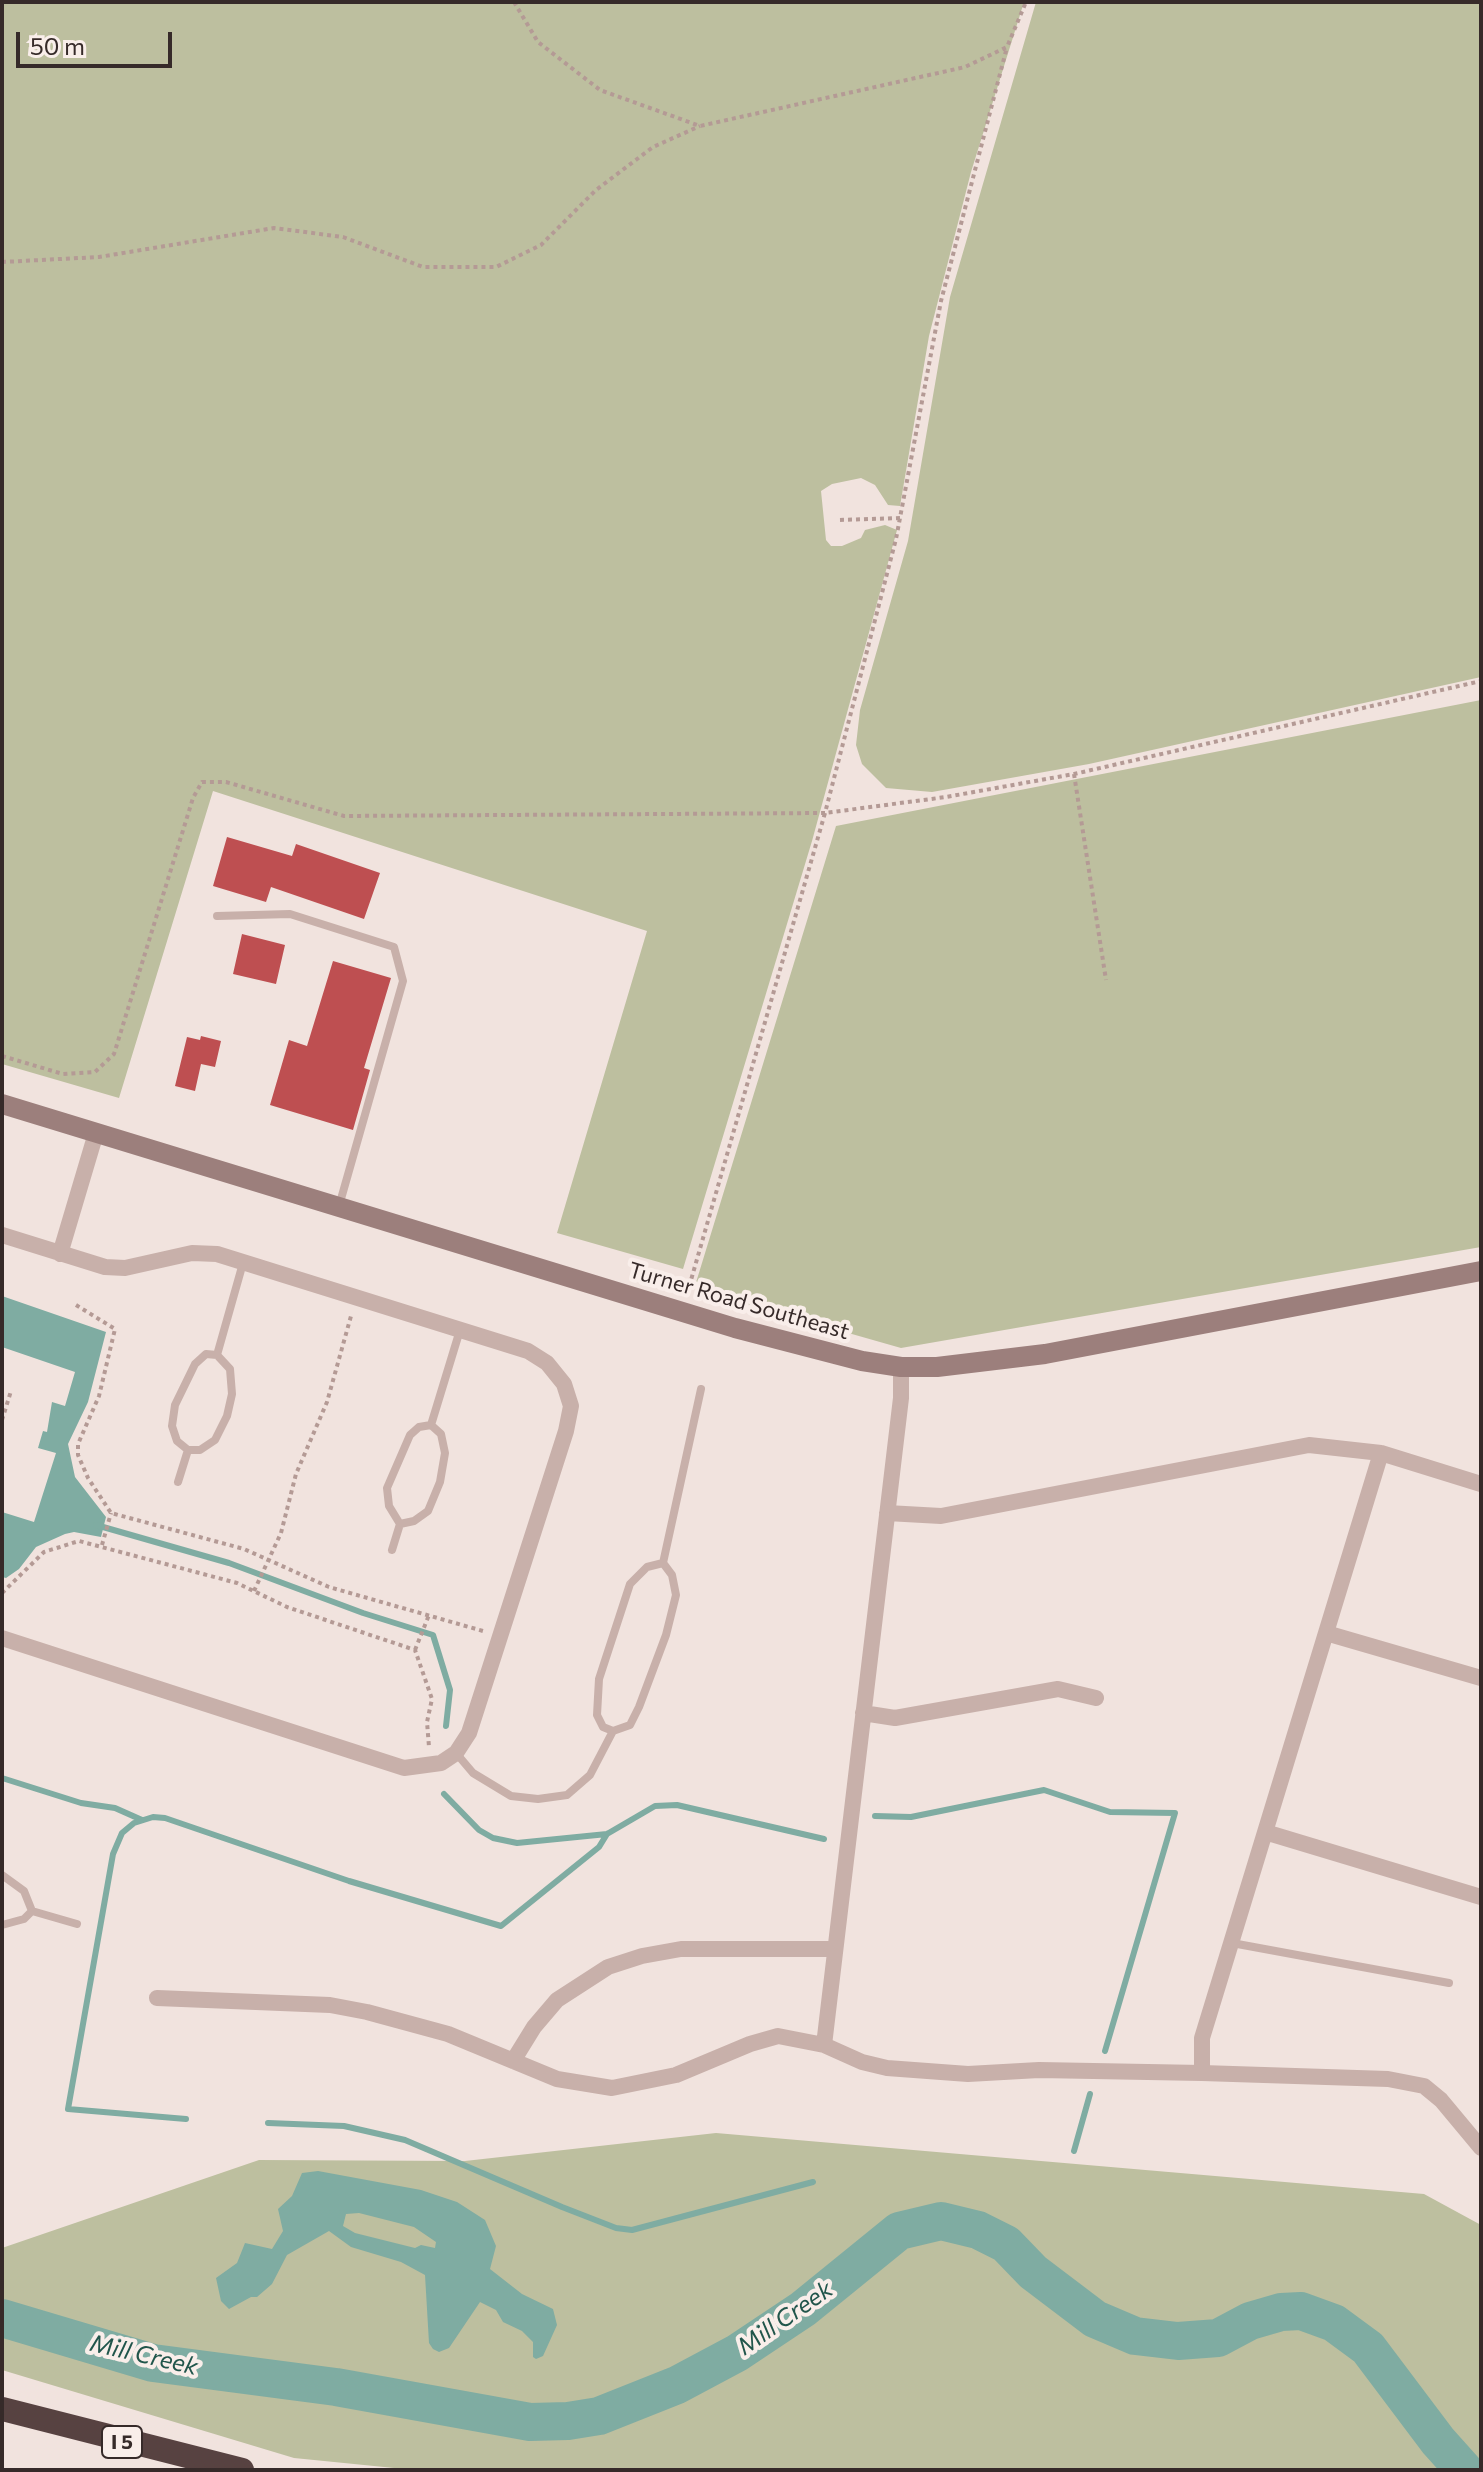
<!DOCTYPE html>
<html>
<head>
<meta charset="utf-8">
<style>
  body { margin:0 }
  #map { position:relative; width:1483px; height:2472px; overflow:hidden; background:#f1e3de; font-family:Commissioner,sans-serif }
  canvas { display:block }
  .frame { position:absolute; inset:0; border:4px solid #362a29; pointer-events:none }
  .scale { position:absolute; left:16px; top:32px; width:156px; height:36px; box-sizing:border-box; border:4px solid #362a29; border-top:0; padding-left:10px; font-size:24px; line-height:28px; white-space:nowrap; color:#362a29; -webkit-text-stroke:6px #f9eeea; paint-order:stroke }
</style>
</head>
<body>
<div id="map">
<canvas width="1483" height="2472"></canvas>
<div class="frame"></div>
<div class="scale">50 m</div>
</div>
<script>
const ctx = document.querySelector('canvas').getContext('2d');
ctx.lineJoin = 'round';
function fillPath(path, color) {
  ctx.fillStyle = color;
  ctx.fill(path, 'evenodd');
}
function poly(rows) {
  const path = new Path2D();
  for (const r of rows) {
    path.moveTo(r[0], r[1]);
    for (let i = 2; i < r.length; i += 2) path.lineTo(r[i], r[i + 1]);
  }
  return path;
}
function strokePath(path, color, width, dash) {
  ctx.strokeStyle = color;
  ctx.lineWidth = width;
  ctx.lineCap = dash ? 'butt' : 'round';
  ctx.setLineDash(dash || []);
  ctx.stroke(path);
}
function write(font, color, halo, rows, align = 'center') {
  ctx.font = font + ' Commissioner,sans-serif';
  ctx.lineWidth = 8;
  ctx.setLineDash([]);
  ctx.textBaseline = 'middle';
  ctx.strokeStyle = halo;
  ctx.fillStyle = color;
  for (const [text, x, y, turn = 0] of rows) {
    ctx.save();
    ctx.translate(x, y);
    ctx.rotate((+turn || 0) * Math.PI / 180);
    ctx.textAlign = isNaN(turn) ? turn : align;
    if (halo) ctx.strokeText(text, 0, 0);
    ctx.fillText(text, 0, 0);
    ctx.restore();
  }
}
const green = poly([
  [2,2,1024,2,971,172,929,336,900,506,888,505,875,485,861,478,832,484,821,491,826,540,831,546,842,546,861,538,865,530,885,525,897,530,812,841,683,1269,557,1233,647,931,213,791,119,1098,2,1064],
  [1036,2,1481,2,1481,677,1089,764,932,792,886,788,862,764,856,745,860,710,908,541,950,297],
  [1481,700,1481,1247,901,1348,694,1289,836,826],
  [716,2133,1424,2194,1481,2225,1481,2470,414,2470,294,2458,2,2370,2,2248,259,2160,465,2161]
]);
const water = poly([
  [2,1296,106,1332,88,1402,68,1444,75,1477,106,1517,101,1537,74,1532,65,1534,36,1547,19,1569,6,1578,2,1577,2,1512,34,1522,56,1453,38,1448,43,1431,47,1432,52,1402,65,1406,75,1372,2,1347],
  [318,2171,421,2190,457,2202,485,2220,496,2246,490,2269,522,2294,553,2309,557,2325,543,2356,536,2359,533,2357,533,2342,522,2331,503,2322,496,2310,480,2302,449,2348,439,2352,433,2349,429,2343,425,2275,401,2262,351,2247,329,2231,287,2255,272,2284,257,2297,251,2297,229,2309,221,2301,216,2278,237,2263,245,2243,272,2249,283,2231,278,2209,292,2196,302,2173],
  [359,2213,414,2227,436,2242,435,2248,421,2245,415,2248,355,2233,343,2226,346,2214]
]);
const stream = poly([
  [96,1525,229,1563,363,1613,433,1635,450,1690,446,1726],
  [2,1778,81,1803,115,1808,142,1820],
  [444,1794,479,1830,493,1838,517,1843,607,1834,655,1806,677,1805,824,1839],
  [875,1816,911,1817,1044,1790,1110,1812,1175,1813,1105,2051],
  [186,2119,68,2109,113,1854,122,1833,134,1823,153,1817,165,1818,349,1881,501,1926,599,1847,607,1834],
  [268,2123,344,2126,405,2140,562,2207,616,2228,632,2230,813,2182],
  [1074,2151,1090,2094]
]);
const river = poly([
  [2,2318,153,2363,336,2387,530,2422,568,2421,599,2416,677,2385,737,2353,803,2309,899,2231,941,2221,978,2230,1006,2244,1033,2272,1095,2319,1135,2336,1178,2341,1218,2338,1250,2321,1281,2312,1301,2311,1334,2323,1368,2348,1438,2441,1464,2470]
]);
const building = poly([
  [227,837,292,856,296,844,380,873,364,919,271,887,266,902,213,886],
  [242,934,285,945,276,984,233,974],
  [333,961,391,978,364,1068,370,1070,353,1130,270,1105,289,1040,307,1046],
  [201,1036,221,1041,215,1067,201,1064,195,1091,175,1086,187,1037,200,1040]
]);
const path = poly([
  [514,2,538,42,600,90,700,126,965,67,1007,47,1026,2],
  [2,262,99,257,274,228,343,237,423,267,496,267,541,245,596,190,653,147,700,126],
  [840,520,900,518],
  [1074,774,1106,980],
  [2,1056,63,1074,95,1072,114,1054,193,798,202,782,226,782,344,816,825,813,896,539,941,301,1007,47],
  [687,1294,825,813,946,797,1074,774,1481,681],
  [76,1305,115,1329,99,1396,78,1444,78,1455,88,1478,111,1513,244,1549,329,1587,483,1631],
  [2,1420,11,1391],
  [102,1545,111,1513],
  [254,1591,281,1533,296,1474,327,1402,351,1316],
  [2,1593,44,1552,79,1541,237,1583,287,1607,415,1650,432,1699,427,1722,429,1747],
  [415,1650,429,1615]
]);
const lane = poly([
  [217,916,290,914,394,947,403,981,339,1206],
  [217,1355,206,1354,195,1364,175,1405,172,1426,177,1441,188,1450,200,1450,215,1440,227,1416,232,1394,230,1369,217,1355,243,1263],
  [431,1425,419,1427,410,1435,387,1488,389,1506,400,1524,414,1521,428,1511,440,1482,445,1453,441,1434,431,1425,460,1330],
  [178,1482,188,1450],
  [392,1550,400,1524],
  [663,1563,647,1567,630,1584,599,1679,597,1715,603,1727,613,1731,630,1725,639,1707,666,1635,676,1595,672,1575,663,1563,701,1389],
  [456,1753,473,1773,511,1796,538,1799,567,1795,590,1775,613,1731],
  [2,1875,24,1891,32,1911,24,1919,2,1925],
  [32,1911,77,1924],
  [1232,1943,1449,1983]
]);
const street = poly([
  [2,1235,105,1267,125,1268,192,1253,217,1254,528,1351,547,1363,564,1384,571,1406,566,1431,469,1733,456,1753,441,1763,404,1768,2,1638],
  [60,1254,96,1133],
  [901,1367,901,1398,824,2045,862,2062,887,2068,968,2074,1039,2070,1202,2073],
  [1481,1484,1381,1453,1202,2038,1202,2073,1388,2079,1424,2086,1441,2100,1481,2148],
  [887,1513,941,1516,1309,1445,1381,1453],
  [1326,1633,1481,1678],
  [863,1713,895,1718,1058,1689,1096,1698],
  [1265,1832,1481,1897],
  [157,1998,330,2005,367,2012,448,2034,557,2079,612,2088,676,2075,750,2044,778,2036,824,2045],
  [513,2061,534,2027,557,2000,608,1967,642,1956,681,1949,835,1949]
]);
const secondary = poly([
  [2,1104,735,1328,862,1361,901,1367,937,1367,1045,1354,1481,1271]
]);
const highway = poly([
  [2,2409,242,2470]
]);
const shields = [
  [122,2442,40]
];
const shieldNames = [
  ["I 5",122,2442]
];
const streetNames = [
  ["Turner Road Southeast",739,1301,16]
];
const waterNames = [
  ["Mill Creek",785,2318,-35],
  ["Mill Creek",144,2355,13]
];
fillPath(green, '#bdbf9f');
fillPath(water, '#7faca2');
strokePath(stream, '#7faca2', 6);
strokePath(river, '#7faca2', 38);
fillPath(building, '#be4f51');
strokePath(path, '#b49a95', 4, [4, 4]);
strokePath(lane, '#c8b0aa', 8);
strokePath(street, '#c8b0aa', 16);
strokePath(secondary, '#9c7f7c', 20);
strokePath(highway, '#574241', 24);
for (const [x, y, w] of shields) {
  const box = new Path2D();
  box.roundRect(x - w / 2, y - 16, w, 32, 6);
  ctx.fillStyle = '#f9eeea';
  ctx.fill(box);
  strokePath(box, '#362a29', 2);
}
write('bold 20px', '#362a29', null, shieldNames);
write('22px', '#362a29', '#f9eeea', streetNames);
write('italic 24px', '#21554b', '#f9eeea', waterNames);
</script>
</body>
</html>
